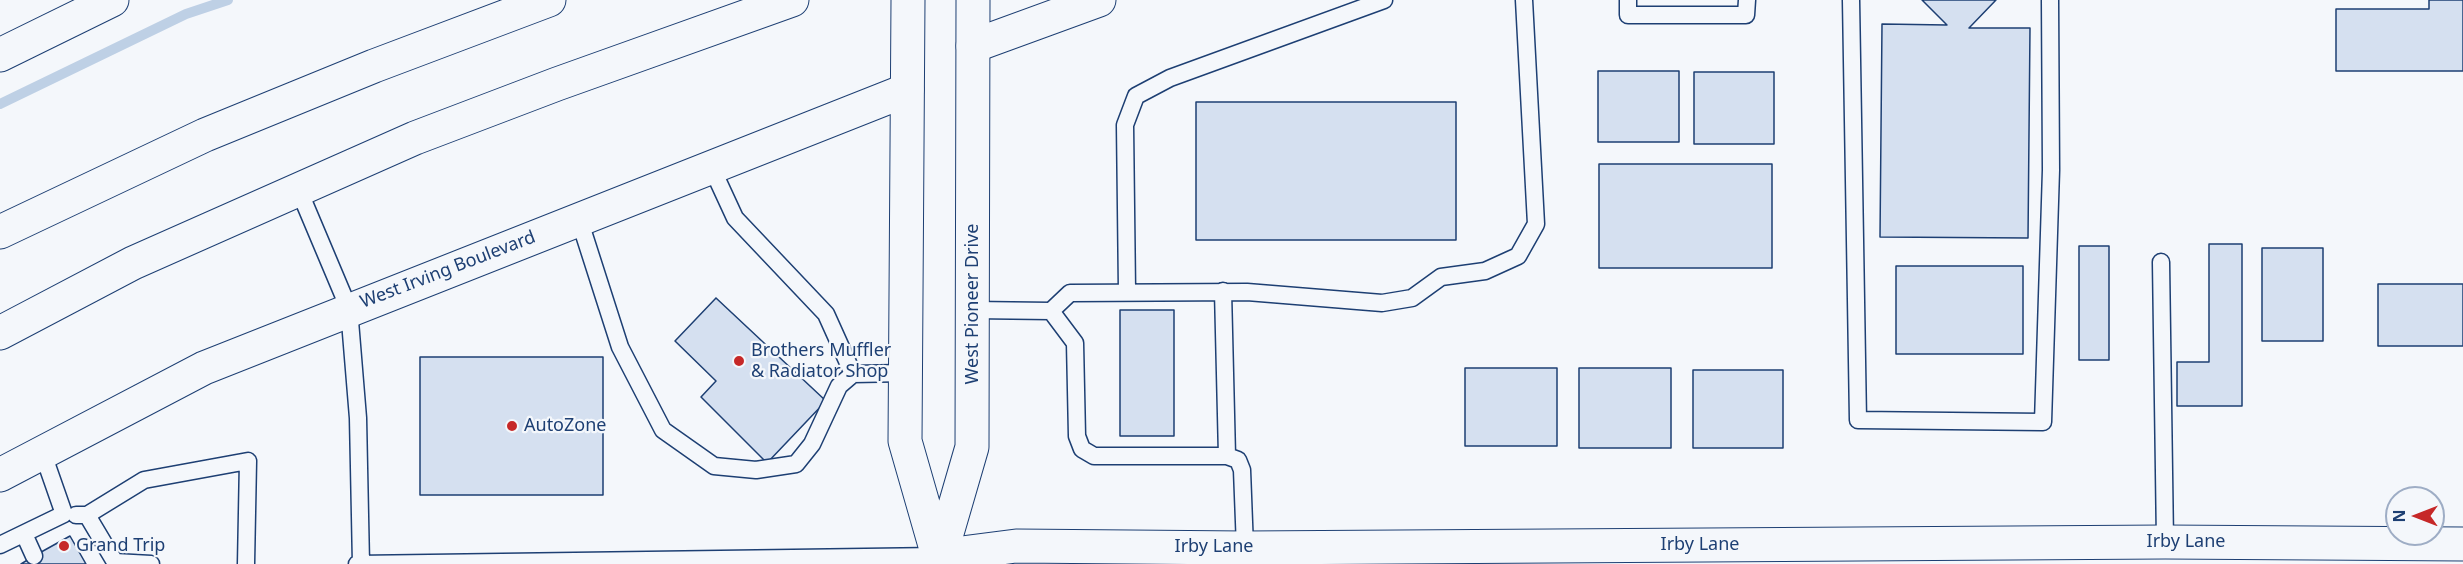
<!DOCTYPE html>
<html>
<head>
<meta charset="utf-8">
<style>
  body { margin:0 }
  #map { position:relative; width:2463px; height:564px; overflow:hidden; background:#f4f7fb; font-family:"Noto Sans",sans-serif }
  canvas { display:block }
  .north { position:absolute; left:2385px; top:486px; width:60px; height:60px; box-sizing:border-box; background:#f4f7fb; border:2px solid #9eadc5; border-radius:50%; rotate:270deg; font-size:16px; font-weight:700; line-height:24px; text-align:center; color:#1d3f73 }
  .north::after { content:''; display:block; margin:auto; width:21px; height:27px; background:#c62828; clip-path:polygon(50% 0,100% 100%,50% 72%,0 100%) }
</style>
</head>
<body>
<div id="map">
<canvas width="2463" height="564"></canvas>
<div class="north">N</div>
</div>
<script>
const ctx = document.querySelector('canvas').getContext('2d');
ctx.lineJoin = 'round';
function poly(rows) {
  const path = new Path2D();
  for (const r of rows) {
    path.moveTo(r[0], r[1]);
    for (let i = 2; i < r.length; i += 2) path.lineTo(r[i], r[i + 1]);
  }
  return path;
}
function strokePath(path, color, width, dash) {
  ctx.strokeStyle = color;
  ctx.lineWidth = width;
  ctx.lineCap = dash ? 'butt' : 'round';
  ctx.setLineDash(dash || []);
  ctx.stroke(path);
}
function fillPath(path, color) {
  ctx.fillStyle = color;
  ctx.fill(path, 'evenodd');
}
function write(font, color, halo, rows, align = 'center') {
  ctx.font = font + ' "Noto Sans",sans-serif';
  ctx.lineWidth = 4.5;
  ctx.setLineDash([]);
  ctx.textBaseline = 'middle';
  ctx.strokeStyle = halo;
  ctx.fillStyle = color;
  for (const [text, x, y, turn = 0] of rows) {
    ctx.save();
    ctx.translate(x, y);
    ctx.rotate((+turn || 0) * Math.PI / 180);
    ctx.textAlign = isNaN(turn) ? turn : align;
    if (halo) ctx.strokeText(text, 0, 0);
    ctx.fillText(text, 0, 0);
    ctx.restore();
  }
}
const stream = poly([
  [0,104,186,14,228,0]
]);
const building = poly([
  [1922,0,1996,0,1969,28,2030,28,2028,238,1880,237,1882,24,1947,25,1922,0],
  [2429,0,2463,0,2463,71,2336,71,2336,9,2429,9,2429,0],
  [1598,71,1679,71,1679,142,1598,142,1598,71],
  [1694,72,1774,72,1774,144,1694,144,1694,72],
  [1196,102,1456,102,1456,240,1196,240,1196,102],
  [1599,164,1772,164,1772,268,1599,268,1599,164],
  [2209,244,2242,244,2242,406,2177,406,2177,362,2209,362,2209,244],
  [2079,246,2109,246,2109,360,2079,360,2079,246],
  [2262,248,2323,248,2323,341,2262,341,2262,248],
  [1896,266,2023,266,2023,354,1896,354,1896,266],
  [2378,284,2463,284,2463,346,2378,346,2378,284],
  [716,298,826,401,767,463,701,397,716,381,675,341,716,298],
  [1120,310,1174,310,1174,436,1120,436,1120,310],
  [420,357,603,357,603,495,420,495,420,357],
  [1465,368,1557,368,1557,446,1465,446,1465,368],
  [1579,368,1671,368,1671,448,1579,448,1579,368],
  [1693,370,1783,370,1783,448,1693,448,1693,370],
  [70,536,86,564,21,564,34,556,70,536]
]);
const service = poly([
  [1628,0,1628,15,1746,15,1747,0],
  [1851,0,1858,420,2043,422,2051,170,2050,0],
  [711,166,735,218,826,314,853,374],
  [298,188,349,309,358,418,361,564],
  [579,219,620,347,663,430,714,466,756,470,796,464,812,444,839,386,853,374,906,373],
  [2161,262,2165,542],
  [1127,291,1125,125,1136,96,1170,78,1384,0],
  [1223,291,1227,456],
  [973,310,1051,311,1070,293,1247,292,1382,303,1412,298,1441,277,1485,271,1518,256,1536,224,1524,0],
  [1051,311,1075,343,1077,436,1082,449,1094,456,1227,456,1238,460,1242,470,1245,548],
  [76,515,87,515,115,562,151,564],
  [87,515,144,480,248,461,246,564],
  [24,534,34,556],
  [0,545,64,514,42,451],
  [357,564,938,556]
]);
const tertiary = poly([
  [973,46,1099,0],
  [0,55,112,0],
  [0,475,204,368,907,90],
  [938,556,1016,546,1245,548,2165,542,2463,544]
]);
const secondary = poly([
  [908,0,905,441,938,556],
  [938,564,972,447,973,0]
]);
const primary = poly([
  [0,232,205,135,374,66,549,0],
  [0,333,133,263,415,138,557,84,792,0]
]);
const markers = [
  [739,361,6,"#c62828"],
  [512,426,6,"#c62828"],
  [64,546,6,"#c62828"]
];
const streetNames = [
  ["West Irving Boulevard",448,270,-21],
  ["West Pioneer Drive",973,304,-90],
  ["Irby Lane",2186,542],
  ["Irby Lane",1700,545],
  ["Irby Lane",1214,547]
];
const poiNames = [
  ["Brothers Muffler",751,351],
  ["& Radiator Shop",751,372],
  ["AutoZone",524,426],
  ["Grand Trip",76,546]
];
strokePath(stream, '#bed0e5', 10);
fillPath(building, '#d5e0f0');
strokePath(building, '#1d3f73', 1.5);
strokePath(service, '#1d3f73', 19);
strokePath(tertiary, '#1d3f73', 35);
strokePath(secondary, '#1d3f73', 35);
strokePath(primary, '#1d3f73', 35);
strokePath(service, '#f4f7fb', 16);
strokePath(tertiary, '#f4f7fb', 33);
strokePath(secondary, '#f4f7fb', 33);
strokePath(primary, '#f4f7fb', 33);
for (const [x, y, r, color] of markers) {
  const dot = new Path2D();
  dot.arc(x, y, r, 0, 2 * Math.PI);
  ctx.fillStyle = color;
  ctx.fill(dot);
  strokePath(dot, '#f4f7fb', 2);
}
write('18px', '#1d3f73', '#f4f7fb', streetNames);
write('18px', '#1d3f73', '#f4f7fb', poiNames, 'left');
</script>
</body>
</html>
